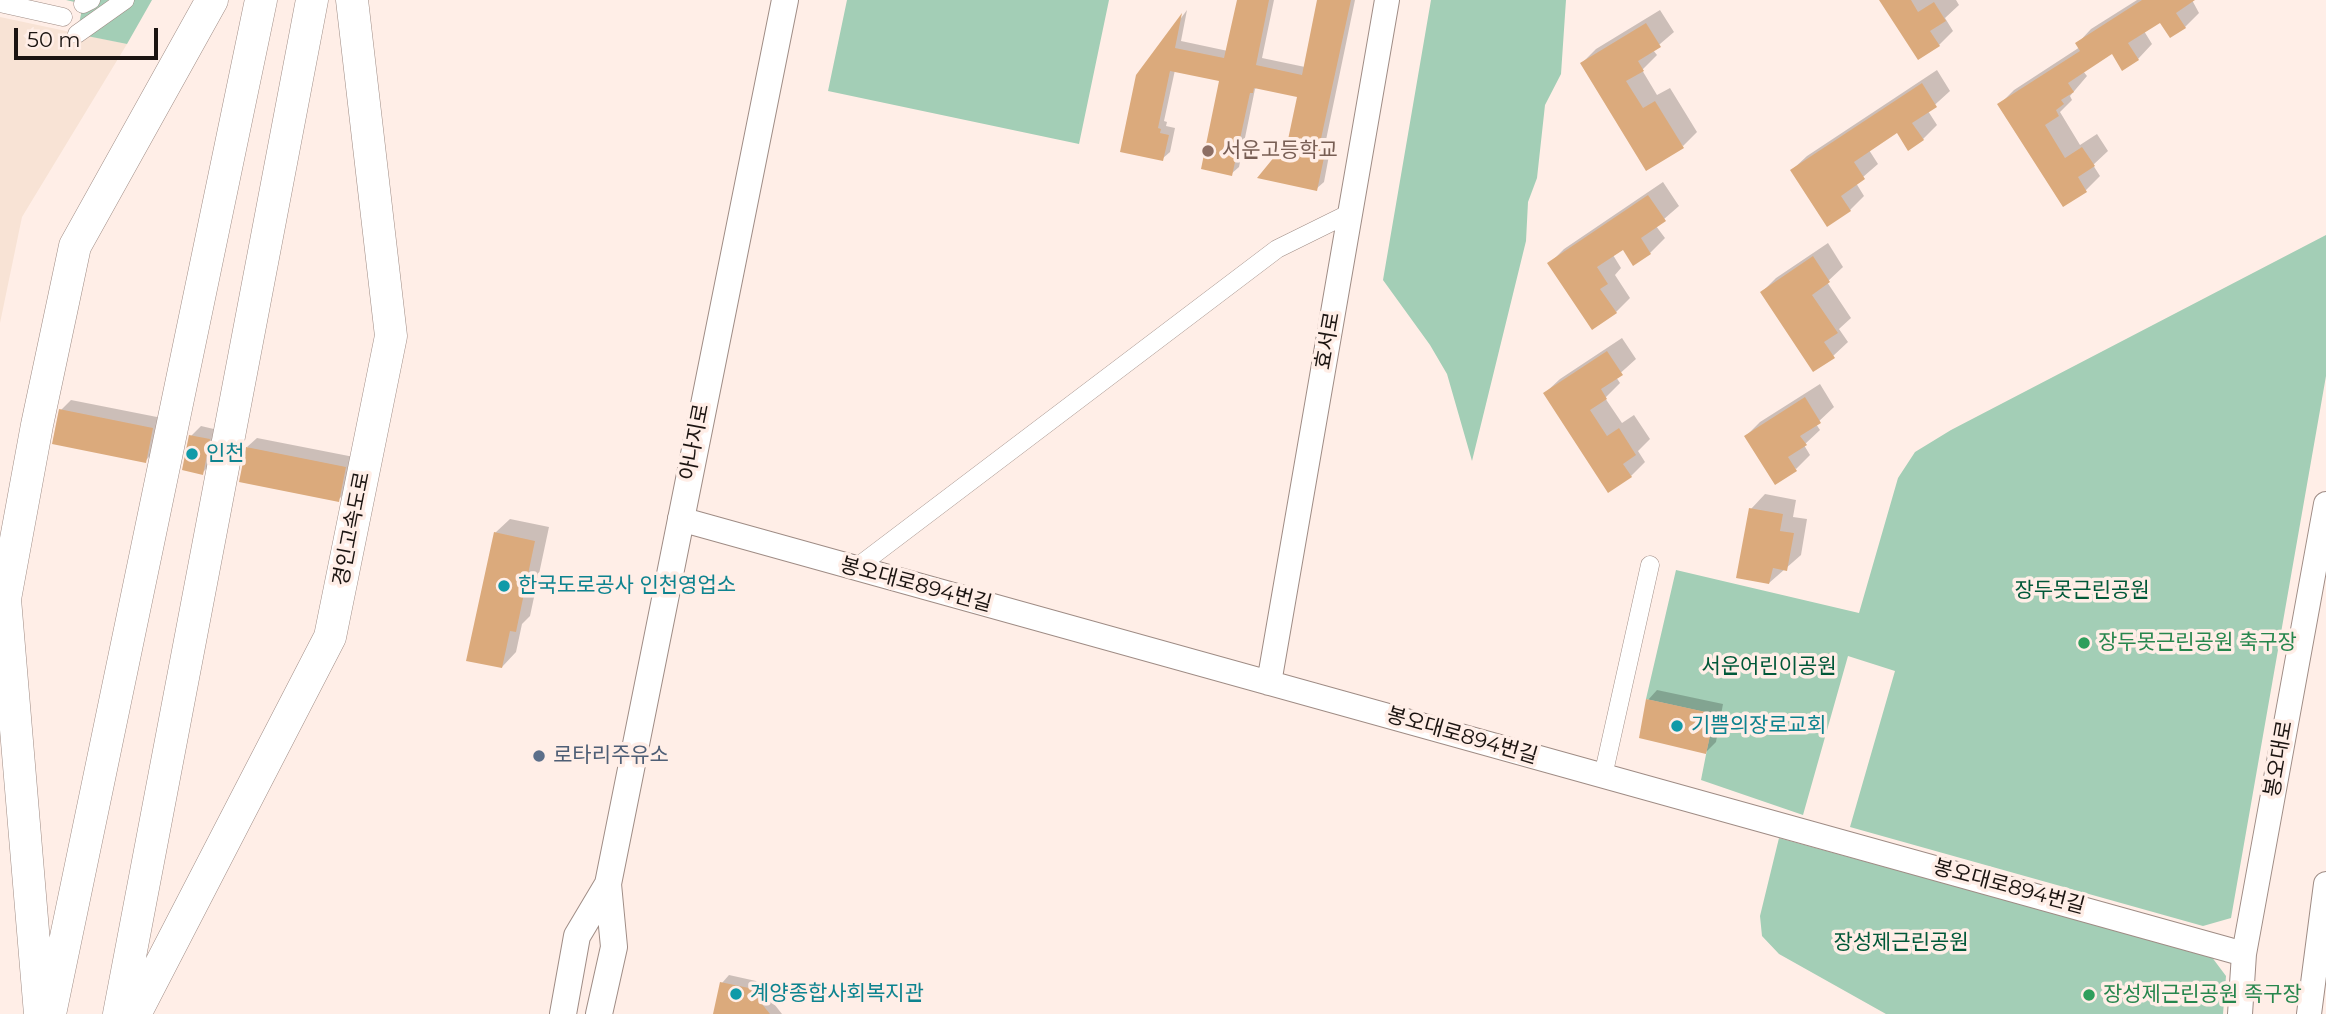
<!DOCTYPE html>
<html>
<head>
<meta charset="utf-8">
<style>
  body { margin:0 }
  #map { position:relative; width:2326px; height:1014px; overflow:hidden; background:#ffeee7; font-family:Montserrat,sans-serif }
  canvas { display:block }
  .scale { position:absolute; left:14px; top:28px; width:144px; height:32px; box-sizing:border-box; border:4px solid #1b1411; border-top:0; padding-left:9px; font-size:21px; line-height:24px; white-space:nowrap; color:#1b1411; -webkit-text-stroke:5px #ffeee7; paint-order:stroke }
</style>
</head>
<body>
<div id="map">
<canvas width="2326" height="1014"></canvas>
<div class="scale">50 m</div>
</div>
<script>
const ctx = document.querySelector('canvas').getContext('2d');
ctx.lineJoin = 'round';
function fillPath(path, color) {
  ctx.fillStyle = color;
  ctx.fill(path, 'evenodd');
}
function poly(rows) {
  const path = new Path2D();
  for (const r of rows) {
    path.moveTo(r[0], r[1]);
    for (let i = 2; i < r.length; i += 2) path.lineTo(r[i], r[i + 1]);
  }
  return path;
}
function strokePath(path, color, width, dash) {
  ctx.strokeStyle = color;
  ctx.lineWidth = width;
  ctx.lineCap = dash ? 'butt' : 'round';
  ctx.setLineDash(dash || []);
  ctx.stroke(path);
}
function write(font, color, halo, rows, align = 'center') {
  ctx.font = font + ' Montserrat,"Noto Sans KR",sans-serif';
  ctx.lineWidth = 7;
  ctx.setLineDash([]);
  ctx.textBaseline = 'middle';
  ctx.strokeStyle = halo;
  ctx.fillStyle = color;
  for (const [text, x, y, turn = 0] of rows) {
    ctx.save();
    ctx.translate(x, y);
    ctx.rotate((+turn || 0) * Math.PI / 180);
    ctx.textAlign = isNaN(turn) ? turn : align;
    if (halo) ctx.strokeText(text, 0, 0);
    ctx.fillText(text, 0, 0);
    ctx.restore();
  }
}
const commercial = poly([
  [0,17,127,44,22,217,0,323]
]);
const green = poly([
  [66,0,152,0,127,44,77,34,83,4],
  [847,0,1109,0,1079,144,828,91],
  [1431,0,1566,0,1561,74,1545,105,1537,178,1528,202,1526,241,1472,461,1447,374,1430,345,1383,280],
  [2326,235,2326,376,2231,918,2203,926,1850,827,1895,671,1848,656,1803,815,1701,780,1714,714,1646,699,1676,570,1859,613,1898,478,1915,452,1951,430],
  [1779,838,2211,956,2226,976,2223,1014,1886,1014,1779,954,1762,936,1760,916]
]);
const shadow = poly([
  [1238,0,1274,0,1262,58,1305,67,1319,0,1355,0,1326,140,1331,145,1324,182,1316,189,1276,157,1288,147,1299,96,1257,87,1255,89,1239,167,1231,174,1222,80,1175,70,1164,121,1167,122,1166,126,1175,128,1170,152,1162,159,1138,76,1187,10,1181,41,1228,51],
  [1882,0,1956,0,1959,5,1945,18,1953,31,1939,45],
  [2137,0,2192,0,2199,13,2185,27,2161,20,2144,31,2152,44,2138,59,2112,52,2083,71,2087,76,2070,96,2072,100,2060,112,2080,145,2097,134,2108,151,2093,165,2100,176,2086,190,2064,205,2000,104,2014,90,2080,47,2077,44,2091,29],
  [1660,10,1674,32,1653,50,1657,55,1642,70,1657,95,1670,88,1697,132,1683,146,1582,63,1596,49],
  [1937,70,1950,91,1928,111,1937,125,1923,139,1897,131,1869,150,1878,164,1856,183,1864,196,1850,210,1792,170,1807,156],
  [1663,182,1679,206,1656,226,1665,238,1650,253,1634,264,1623,248,1613,255,1621,268,1615,275,1630,298,1616,312,1550,263,1564,249],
  [1828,243,1843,267,1827,282,1851,318,1839,329,1848,342,1833,356,1762,292,1776,278],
  [1622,338,1636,359,1616,377,1620,383,1605,398,1622,423,1634,415,1650,439,1638,451,1645,462,1631,476,1545,393,1560,379],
  [1820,384,1834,407,1816,424,1820,430,1804,445,1810,455,1796,469,1746,436,1760,422],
  [71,400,162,418,155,451,145,461,61,410],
  [201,426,218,430,212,463,202,473,191,436],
  [257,438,354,457,348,490,338,500,247,447],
  [1765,494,1796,500,1793,517,1807,519,1801,555,1769,583,1751,509],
  [510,519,549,527,530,616,522,624,516,652,502,667,495,533],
  [1657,690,1723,704,1716,742,1706,752,1648,700],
  [729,975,756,981,782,1014,714,1014,722,983]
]);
const building = poly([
  [1237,0,1269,0,1256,65,1302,75,1317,0,1351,0,1319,148,1325,153,1317,191,1257,178,1275,156,1286,149,1297,97,1254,88,1253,93,1250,93,1232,176,1201,169,1219,81,1170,71,1158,128,1161,129,1160,133,1169,135,1163,161,1120,152,1136,75,1182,13,1175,48,1224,58],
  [1879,0,1911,0,1918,12,1934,2,1946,21,1930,31,1940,46,1918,60],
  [2142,0,2195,0,2176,13,2186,28,2170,38,2160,23,2128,43,2139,60,2122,71,2112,54,2068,83,2074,92,2061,100,2064,104,2056,110,2059,116,2045,125,2065,158,2082,147,2095,166,2078,177,2087,192,2063,207,1997,104,2080,51,2075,43],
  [1646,23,1661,47,1638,61,1644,71,1626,81,1643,108,1655,101,1684,148,1646,171,1580,63],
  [1922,83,1937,107,1912,123,1924,140,1908,151,1897,133,1854,162,1865,179,1841,196,1851,211,1827,227,1790,170],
  [1648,195,1666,221,1641,238,1651,254,1633,266,1623,250,1597,267,1608,284,1600,289,1617,313,1592,330,1547,263],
  [1813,256,1830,282,1812,295,1838,333,1824,342,1835,358,1813,372,1760,292],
  [1607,351,1623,375,1601,389,1607,399,1590,410,1607,436,1619,428,1636,455,1623,464,1632,477,1608,493,1543,393],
  [1805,397,1821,423,1800,436,1807,445,1788,457,1797,471,1775,485,1744,436],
  [59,409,153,428,146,463,52,444],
  [189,435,210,439,203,475,182,470],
  [246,447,346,467,339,502,239,482],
  [1749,508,1783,514,1780,531,1794,533,1787,571,1773,568,1769,584,1736,578],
  [494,532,535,541,516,632,510,631,502,668,466,661],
  [1646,699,1715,714,1706,754,1639,738],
  [720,982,749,988,770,1014,713,1014]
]);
const street = poly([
  [0,3,63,17],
  [83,4,91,0],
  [77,34,125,0],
  [856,568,1277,249,1350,213],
  [1603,776,1650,565]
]);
const secondary = poly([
  [680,519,2244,954],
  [1269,683,1387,0],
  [2240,1014,2244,954,2326,504],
  [2309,1014,2326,884]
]);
const primary = poly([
  [563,1014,577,936,608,884],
  [599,1014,614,947,608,884,785,0]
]);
const highway = poly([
  [40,1014,5,599,37,425,75,246,212,0],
  [50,1014,261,0],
  [119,1014,312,0],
  [135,1014,330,637,391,336,352,0]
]);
const markers = [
  [1208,151,7,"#8d6e63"],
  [192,454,7,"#0f9aa8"],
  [504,586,7,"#0f9aa8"],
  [2084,643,7,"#2e9e5b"],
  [1677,726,7,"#0f9aa8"],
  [539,756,7,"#5c6f8a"],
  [736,994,7,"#0f9aa8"],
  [2089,995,7,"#2e9e5b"]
];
const educationNames = [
  ["서운고등학교",1222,151]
];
const streetNames = [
  ["효서로",1328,341,-80],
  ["아나지로",695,442,-79],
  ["경인고속도로",352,529,-79],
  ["봉오대로894번길",916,585,15],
  ["봉오대로894번길",1462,736,16],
  ["봉오대로",2279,759,-80],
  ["봉오대로894번길",2009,887,15]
];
const cultureNames = [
  ["인천",206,454],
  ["한국도로공사 인천영업소",518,586],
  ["기쁨의장로교회",1691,726],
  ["계양종합사회복지관",750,994]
];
const parkNames = [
  ["장두못근린공원",2082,591],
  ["서운어린이공원",1769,667],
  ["장성제근린공원",1901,943]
];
const leisureNames = [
  ["장두못근린공원 축구장",2098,643],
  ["장성제근린공원 족구장",2103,995]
];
const serviceNames = [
  ["로타리주유소",553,756]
];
fillPath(commercial, '#f8e3d5');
fillPath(green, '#a3ceb6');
fillPath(shadow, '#0003');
fillPath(building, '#dbaa7c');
strokePath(street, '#9f8c85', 19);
strokePath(secondary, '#9f8c85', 26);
strokePath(primary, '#9f8c85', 28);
strokePath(highway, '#9f8c85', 33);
strokePath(street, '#fff', 18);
strokePath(secondary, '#fff', 24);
strokePath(primary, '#fff', 26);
strokePath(highway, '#fff', 32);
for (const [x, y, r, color] of markers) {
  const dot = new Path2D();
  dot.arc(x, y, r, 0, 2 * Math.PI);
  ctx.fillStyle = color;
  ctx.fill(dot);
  strokePath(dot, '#ffeee7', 2.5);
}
write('21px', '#785e54', '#ffeee7', educationNames, 'left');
write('21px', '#1b1411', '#ffeee7', streetNames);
write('21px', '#0d838f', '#ffeee7', cultureNames, 'left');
write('21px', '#005838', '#ffeee7', parkNames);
write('21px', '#27864d', '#ffeee7', leisureNames, 'left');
write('21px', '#4e5e75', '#ffeee7', serviceNames, 'left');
</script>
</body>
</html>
